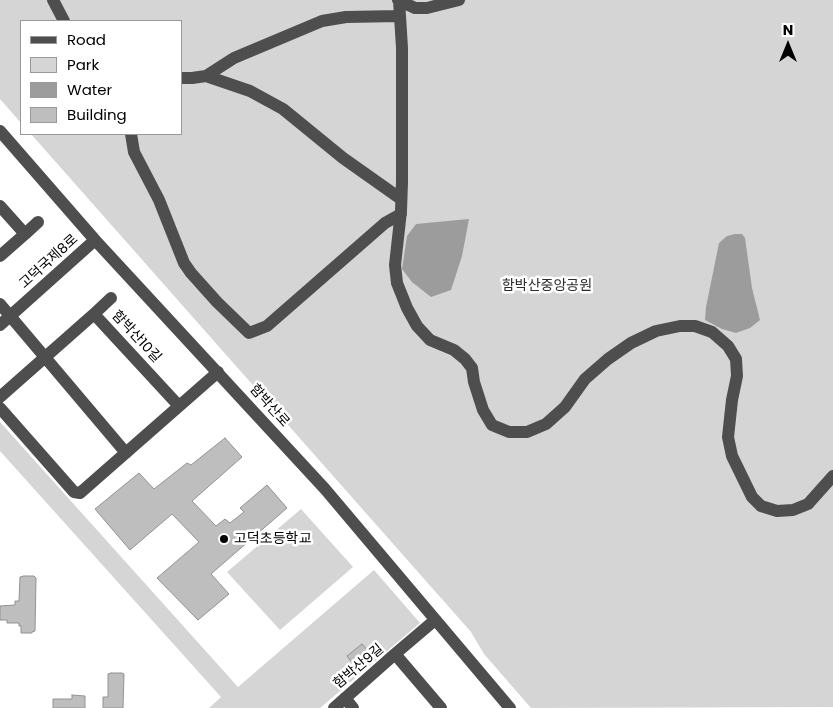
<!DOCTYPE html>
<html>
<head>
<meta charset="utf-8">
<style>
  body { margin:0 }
  #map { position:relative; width:833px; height:708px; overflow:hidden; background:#fff; font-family:Poppins,sans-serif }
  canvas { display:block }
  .legend { position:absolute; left:20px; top:20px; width:162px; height:115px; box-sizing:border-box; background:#fff; border:1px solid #999; margin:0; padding:6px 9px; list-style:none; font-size:15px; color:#000 }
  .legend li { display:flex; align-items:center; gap:10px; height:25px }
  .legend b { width:25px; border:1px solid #999 }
  .north { position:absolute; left:763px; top:20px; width:50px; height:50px; -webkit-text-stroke:4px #fff; paint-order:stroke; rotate:0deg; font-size:14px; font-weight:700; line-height:20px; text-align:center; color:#000 }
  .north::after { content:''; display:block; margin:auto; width:18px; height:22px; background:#000; clip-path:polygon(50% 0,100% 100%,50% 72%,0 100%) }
</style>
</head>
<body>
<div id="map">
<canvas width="833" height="708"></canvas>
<ul class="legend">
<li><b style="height:6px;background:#4e4e4e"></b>Road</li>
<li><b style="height:14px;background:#d5d5d5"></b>Park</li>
<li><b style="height:14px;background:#9c9c9c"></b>Water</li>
<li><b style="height:14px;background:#bebebe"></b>Building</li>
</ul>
<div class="north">N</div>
</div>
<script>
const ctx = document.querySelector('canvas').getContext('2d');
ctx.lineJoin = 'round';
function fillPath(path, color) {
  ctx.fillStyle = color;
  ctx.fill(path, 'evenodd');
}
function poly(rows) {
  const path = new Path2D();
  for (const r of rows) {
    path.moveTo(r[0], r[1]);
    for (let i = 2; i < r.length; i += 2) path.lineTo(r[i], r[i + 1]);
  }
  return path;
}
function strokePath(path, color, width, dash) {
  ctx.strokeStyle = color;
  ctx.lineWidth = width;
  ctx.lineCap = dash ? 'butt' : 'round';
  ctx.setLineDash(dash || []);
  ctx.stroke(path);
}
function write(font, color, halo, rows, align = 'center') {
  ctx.font = font + ' Poppins,"Noto Sans KR",sans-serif';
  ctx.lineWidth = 5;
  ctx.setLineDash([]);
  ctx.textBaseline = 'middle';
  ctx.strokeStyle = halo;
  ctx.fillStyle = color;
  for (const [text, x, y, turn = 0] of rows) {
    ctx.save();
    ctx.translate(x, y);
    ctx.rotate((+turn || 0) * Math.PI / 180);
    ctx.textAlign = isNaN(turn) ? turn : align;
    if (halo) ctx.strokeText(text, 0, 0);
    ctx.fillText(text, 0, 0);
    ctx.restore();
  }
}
const green = poly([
  [0,0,833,0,833,707,531,708,484,654,471,632,31,134,181,134,181,21,21,21,21,123,0,99],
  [0,422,238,687,374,570,420,623,320,708,209,708,221,697,0,451],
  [301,509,353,567,280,630,227,572]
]);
const water = poly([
  [469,219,462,256,451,290,431,297,412,282,402,269,407,236,416,224],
  [735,234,742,234,745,238,752,288,760,320,750,328,736,333,722,329,705,320,706,307,719,243,727,236]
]);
const building = poly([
  [225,438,242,457,192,501,216,526,225,519,230,523,244,512,240,508,267,485,287,508,211,574,229,594,198,620,157,578,199,542,172,514,130,550,95,509,139,473,154,489,187,463,191,465,225,438],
  [24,576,34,576,36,578,35,631,32,632,32,633,21,633,21,626,19,626,19,623,7,623,7,620,0,620,0,606,15,605,15,601,19,601,20,577,24,576],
  [362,644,375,658,359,672,347,656,362,644],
  [111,673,122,673,124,674,123,708,103,708,103,697,108,697,108,674,111,673],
  [72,695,85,696,85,708,53,708,53,699,72,699,72,695]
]);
const minor = poly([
  [53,0,64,21],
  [398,0,415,8,427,8,459,0],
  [399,0,402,48,402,182,401,211,395,265,397,283,407,308,417,326,430,340,454,350,465,359,472,368,474,382,483,410,492,425,509,432,527,432,546,424,565,407,585,379,608,359,631,343,656,331,680,326,695,326,712,332,728,346,736,359,737,376,732,400,728,437,732,456,752,497,761,506,777,511,793,510,808,504,833,476],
  [206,76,250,91,283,109,343,158,401,199],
  [181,78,192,78,206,76,234,58,322,21,346,17,400,16],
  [0,131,95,240,325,489,510,708],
  [131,134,134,152,159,200,184,263,191,273,217,302,249,333,267,326,385,223,401,214],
  [0,206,25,234,0,256],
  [25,234,38,222],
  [0,304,126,453],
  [94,314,111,298],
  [0,325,95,240],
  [0,397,94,314,179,406],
  [0,408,74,492,80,493,218,372],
  [395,654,435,620],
  [345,698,353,708],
  [334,708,395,654,441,708]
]);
const markers = [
  [224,539,5,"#000"]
];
const streetNames = [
  ["고덕국제8로",49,262,-42],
  ["함박산10길",136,337,47],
  ["함박산로",269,406,48],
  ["함박산9길",359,667,-40]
];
const parkNames = [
  ["함박산중앙공원",547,286]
];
const poiNames = [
  ["고덕초등학교",234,539]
];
fillPath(green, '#d5d5d5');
fillPath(water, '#9c9c9c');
fillPath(building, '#bebebe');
strokePath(building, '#929292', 1);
strokePath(minor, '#4e4e4e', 12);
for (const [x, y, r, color] of markers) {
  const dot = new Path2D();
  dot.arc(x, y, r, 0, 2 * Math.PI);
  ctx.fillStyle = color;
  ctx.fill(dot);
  strokePath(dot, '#fff', 2);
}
write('14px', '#000', '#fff', streetNames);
write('14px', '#2c2c2c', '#fff', parkNames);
write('14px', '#000', '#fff', poiNames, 'left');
</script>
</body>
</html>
